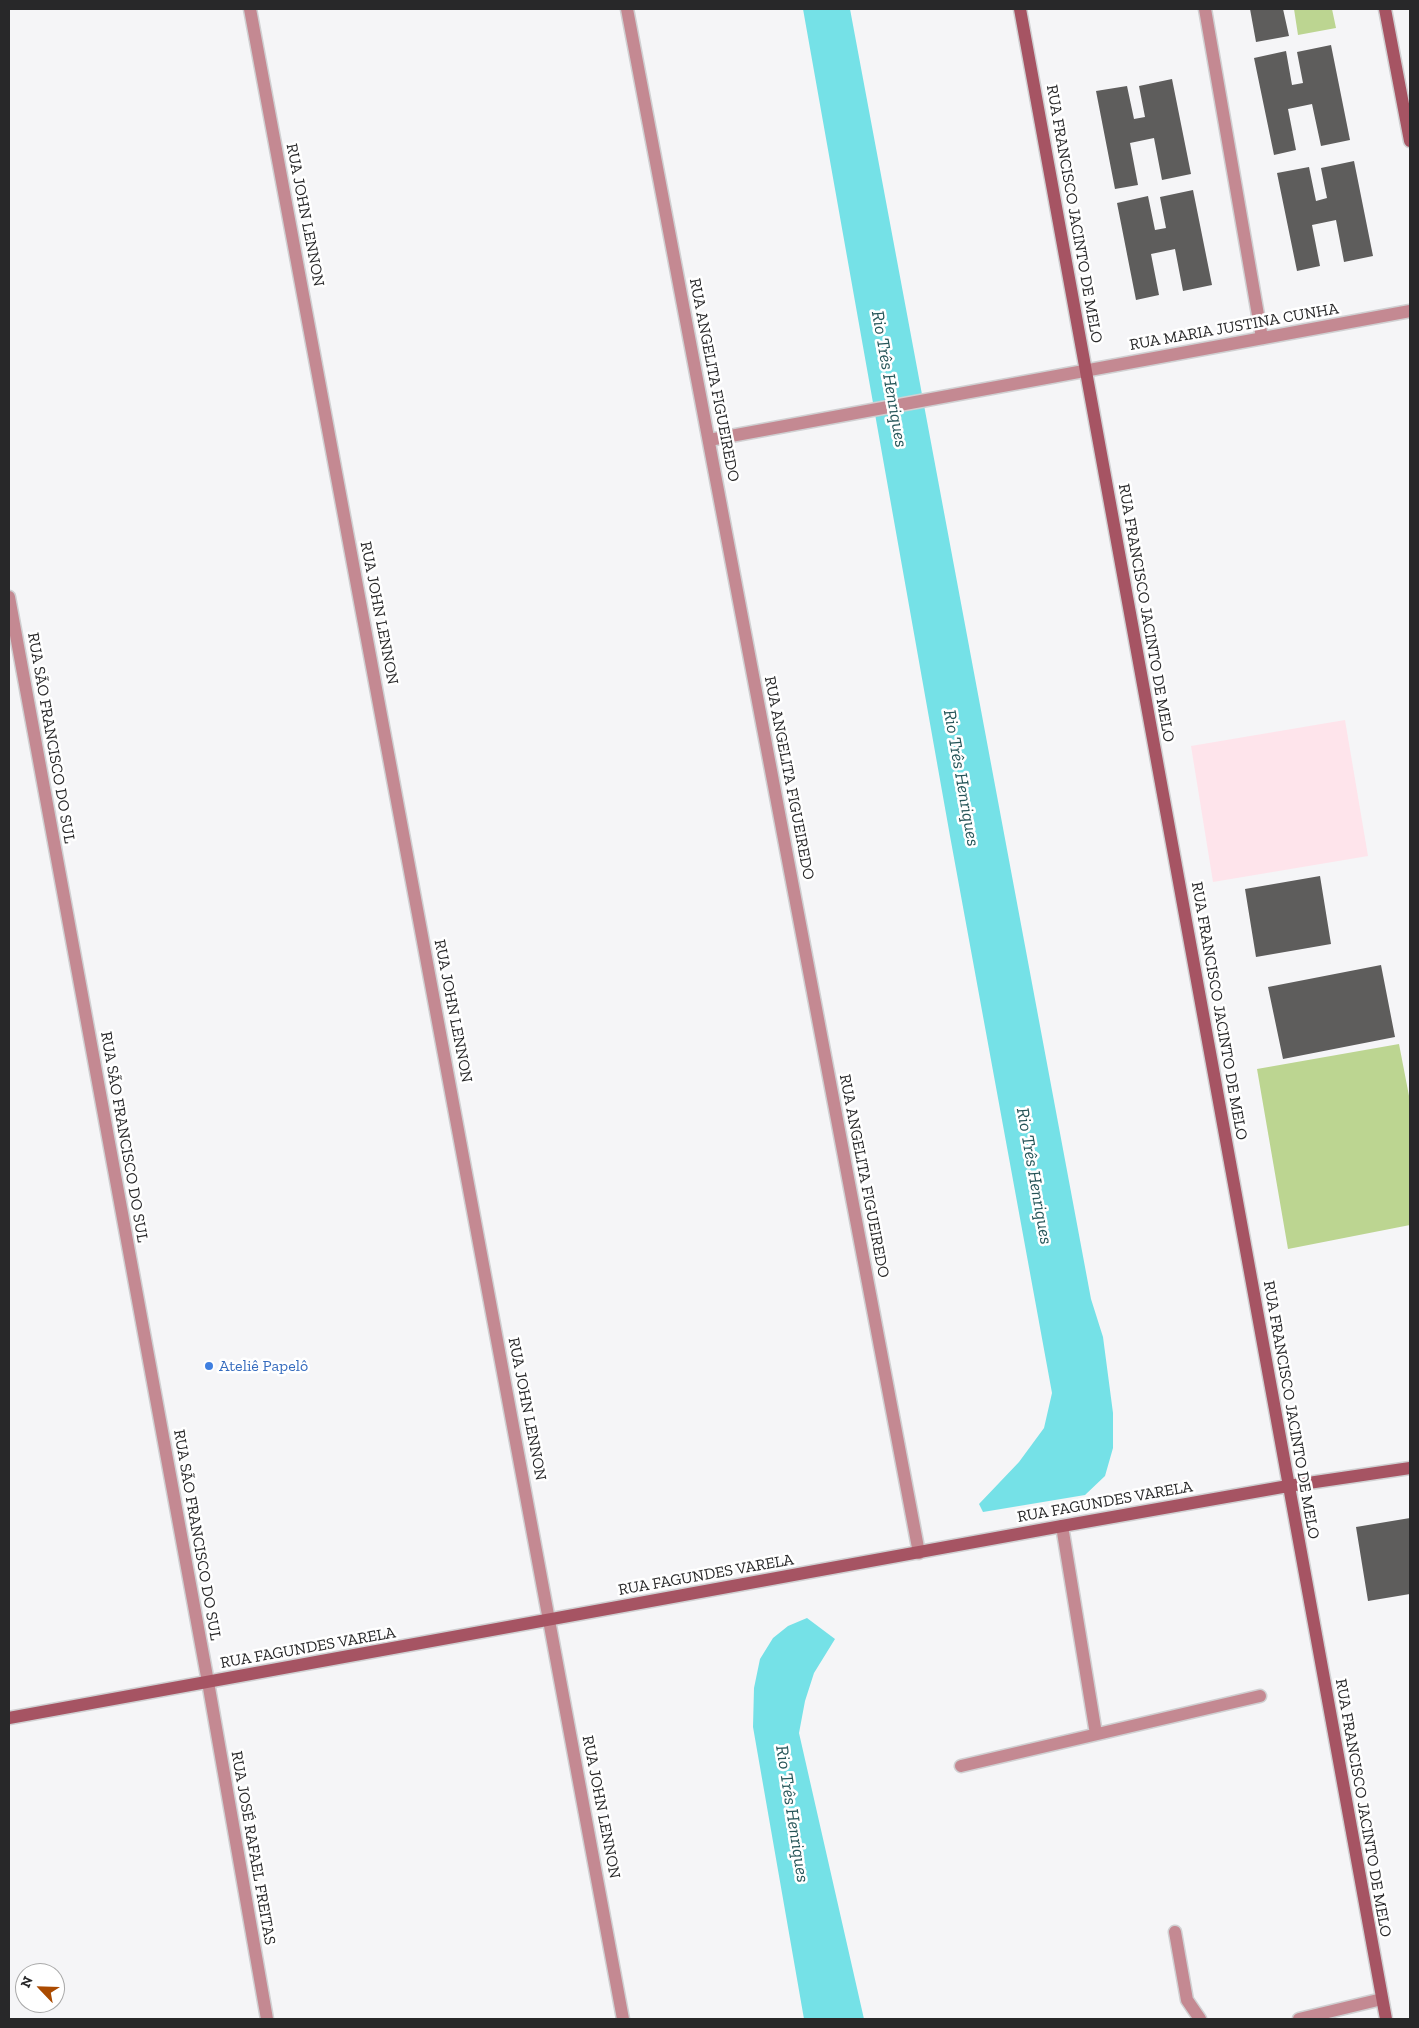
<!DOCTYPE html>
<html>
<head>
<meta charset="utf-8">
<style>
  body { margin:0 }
  #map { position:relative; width:1419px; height:2028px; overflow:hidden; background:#f5f5f7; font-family:"Zilla Slab",serif }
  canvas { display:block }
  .frame { position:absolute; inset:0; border:10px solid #282829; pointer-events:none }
  .north { position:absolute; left:15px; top:1963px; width:50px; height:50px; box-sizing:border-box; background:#fff; border:1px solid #a9a9a9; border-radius:50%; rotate:294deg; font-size:14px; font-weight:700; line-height:20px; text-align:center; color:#282829 }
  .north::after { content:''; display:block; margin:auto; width:18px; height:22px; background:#aa4a00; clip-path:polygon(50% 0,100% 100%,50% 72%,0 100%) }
</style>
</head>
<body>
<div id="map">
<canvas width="1419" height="2028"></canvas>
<div class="frame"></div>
<div class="north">N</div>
</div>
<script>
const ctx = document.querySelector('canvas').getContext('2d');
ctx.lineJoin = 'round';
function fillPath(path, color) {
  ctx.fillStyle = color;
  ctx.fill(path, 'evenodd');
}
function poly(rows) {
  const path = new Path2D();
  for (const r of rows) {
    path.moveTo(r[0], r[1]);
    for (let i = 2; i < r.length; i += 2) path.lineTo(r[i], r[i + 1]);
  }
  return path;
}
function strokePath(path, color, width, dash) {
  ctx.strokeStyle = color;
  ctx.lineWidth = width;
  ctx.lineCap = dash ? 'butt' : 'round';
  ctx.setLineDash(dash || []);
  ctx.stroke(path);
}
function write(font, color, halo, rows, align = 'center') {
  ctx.font = font + ' "Zilla Slab",serif';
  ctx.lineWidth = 5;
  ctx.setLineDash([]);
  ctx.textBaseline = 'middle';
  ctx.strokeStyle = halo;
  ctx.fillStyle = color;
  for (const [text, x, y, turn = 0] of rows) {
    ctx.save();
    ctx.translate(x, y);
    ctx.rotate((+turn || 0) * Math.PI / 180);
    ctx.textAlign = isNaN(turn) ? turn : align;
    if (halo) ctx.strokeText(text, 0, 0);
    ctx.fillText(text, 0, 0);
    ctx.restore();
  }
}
const education = poly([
  [1345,720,1368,856,1213,882,1191,746]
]);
const green = poly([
  [1294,9,1332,9,1336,28,1298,35],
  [1399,1044,1410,1101,1410,1225,1288,1249,1257,1069]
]);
const water = poly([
  [803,9,850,9,1091,1299,1103,1337,1113,1413,1113,1448,1105,1476,1085,1495,983,1512,979,1504,1019,1462,1044,1428,1052,1393,950,836],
  [807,1618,835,1639,814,1673,805,1701,799,1733,864,2019,804,2019,753,1727,754,1688,760,1659,773,1638,788,1626]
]);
const building = poly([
  [1250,9,1283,9,1289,36,1256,42],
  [1331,45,1350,140,1321,146,1312,104,1288,109,1296,150,1274,155,1254,58,1286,51,1292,85,1303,83,1297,52],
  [1172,79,1191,174,1162,180,1154,138,1130,143,1138,185,1115,189,1096,91,1127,86,1134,119,1145,117,1139,86],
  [1354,161,1373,256,1344,262,1336,220,1312,225,1320,266,1297,271,1277,173,1309,167,1316,201,1327,198,1321,168],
  [1193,190,1212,285,1183,291,1175,249,1151,254,1159,295,1136,300,1117,203,1148,196,1155,230,1166,228,1160,197],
  [1320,876,1331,944,1256,957,1245,889],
  [1381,965,1395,1037,1283,1059,1268,987],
  [1410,1518,1410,1594,1368,1601,1356,1527]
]);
const lane = poly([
  [1205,9,1262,338],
  [1062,1526,1096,1734],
  [961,1766,1260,1696],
  [1175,1932,1187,2000,1200,2019],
  [1299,2019,1382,1999]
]);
const street = poly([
  [250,9,623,2019],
  [627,9,919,1553],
  [709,440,1410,311],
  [9,597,208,1682,267,2019]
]);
const secondary = poly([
  [1020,9,1386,2019],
  [1385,9,1410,141],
  [9,1718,1062,1526,1288,1486,1410,1468]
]);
const markers = [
  [209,1366,5,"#3f7fe0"]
];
const streetNames = [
  ["RUA FRANCISCO JACINTO DE MELO",1074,214,80],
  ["RUA JOHN LENNON",305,215,79],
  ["RUA MARIA JUSTINA CUNHA",1234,327,-10],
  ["RUA ANGELITA FIGUEIREDO",714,380,79],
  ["RUA JOHN LENNON",379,613,79],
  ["RUA FRANCISCO JACINTO DE MELO",1146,613,80],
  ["RUA SÃO FRANCISCO DO SUL",51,738,80],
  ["RUA ANGELITA FIGUEIREDO",789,778,79],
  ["RUA JOHN LENNON",453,1011,79],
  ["RUA FRANCISCO JACINTO DE MELO",1219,1011,80],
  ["RUA SÃO FRANCISCO DO SUL",124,1137,80],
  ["RUA ANGELITA FIGUEIREDO",864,1176,79],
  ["RUA JOHN LENNON",527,1409,79],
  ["RUA FRANCISCO JACINTO DE MELO",1291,1410,80],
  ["RUA FAGUNDES VARELA",1105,1502,-10],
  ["RUA SÃO FRANCISCO DO SUL",197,1535,80],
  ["RUA FAGUNDES VARELA",706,1575,-10],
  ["RUA FAGUNDES VARELA",308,1648,-10],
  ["RUA JOHN LENNON",601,1807,79],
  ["RUA FRANCISCO JACINTO DE MELO",1363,1808,80],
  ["RUA JOSÉ RAFAEL FREITAS",253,1848,80]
];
const shopNames = [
  ["Ateliê Papelô",219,1366]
];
const waterNames = [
  ["Rio Três Henriques",889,379,80],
  ["Rio Três Henriques",961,778,80],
  ["Rio Três Henriques",1034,1176,80],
  ["Rio Três Henriques",792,1814,81]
];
fillPath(education, '#fee4eb');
fillPath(green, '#bcd591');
fillPath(water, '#75e1e7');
fillPath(building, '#5e5d5c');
strokePath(lane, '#d0d0d2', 15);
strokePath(street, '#d0d0d2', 15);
strokePath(secondary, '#d0d0d2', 15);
strokePath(lane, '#c48992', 12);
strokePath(street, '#c48992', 12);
strokePath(secondary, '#a65463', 12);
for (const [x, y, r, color] of markers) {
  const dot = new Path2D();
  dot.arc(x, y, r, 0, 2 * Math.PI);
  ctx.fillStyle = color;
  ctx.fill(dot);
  strokePath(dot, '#fff', 2);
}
write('16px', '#282829', '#fff', streetNames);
write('16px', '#366cbe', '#fff', shopNames, 'left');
write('italic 18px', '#255558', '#fff', waterNames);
</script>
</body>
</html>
